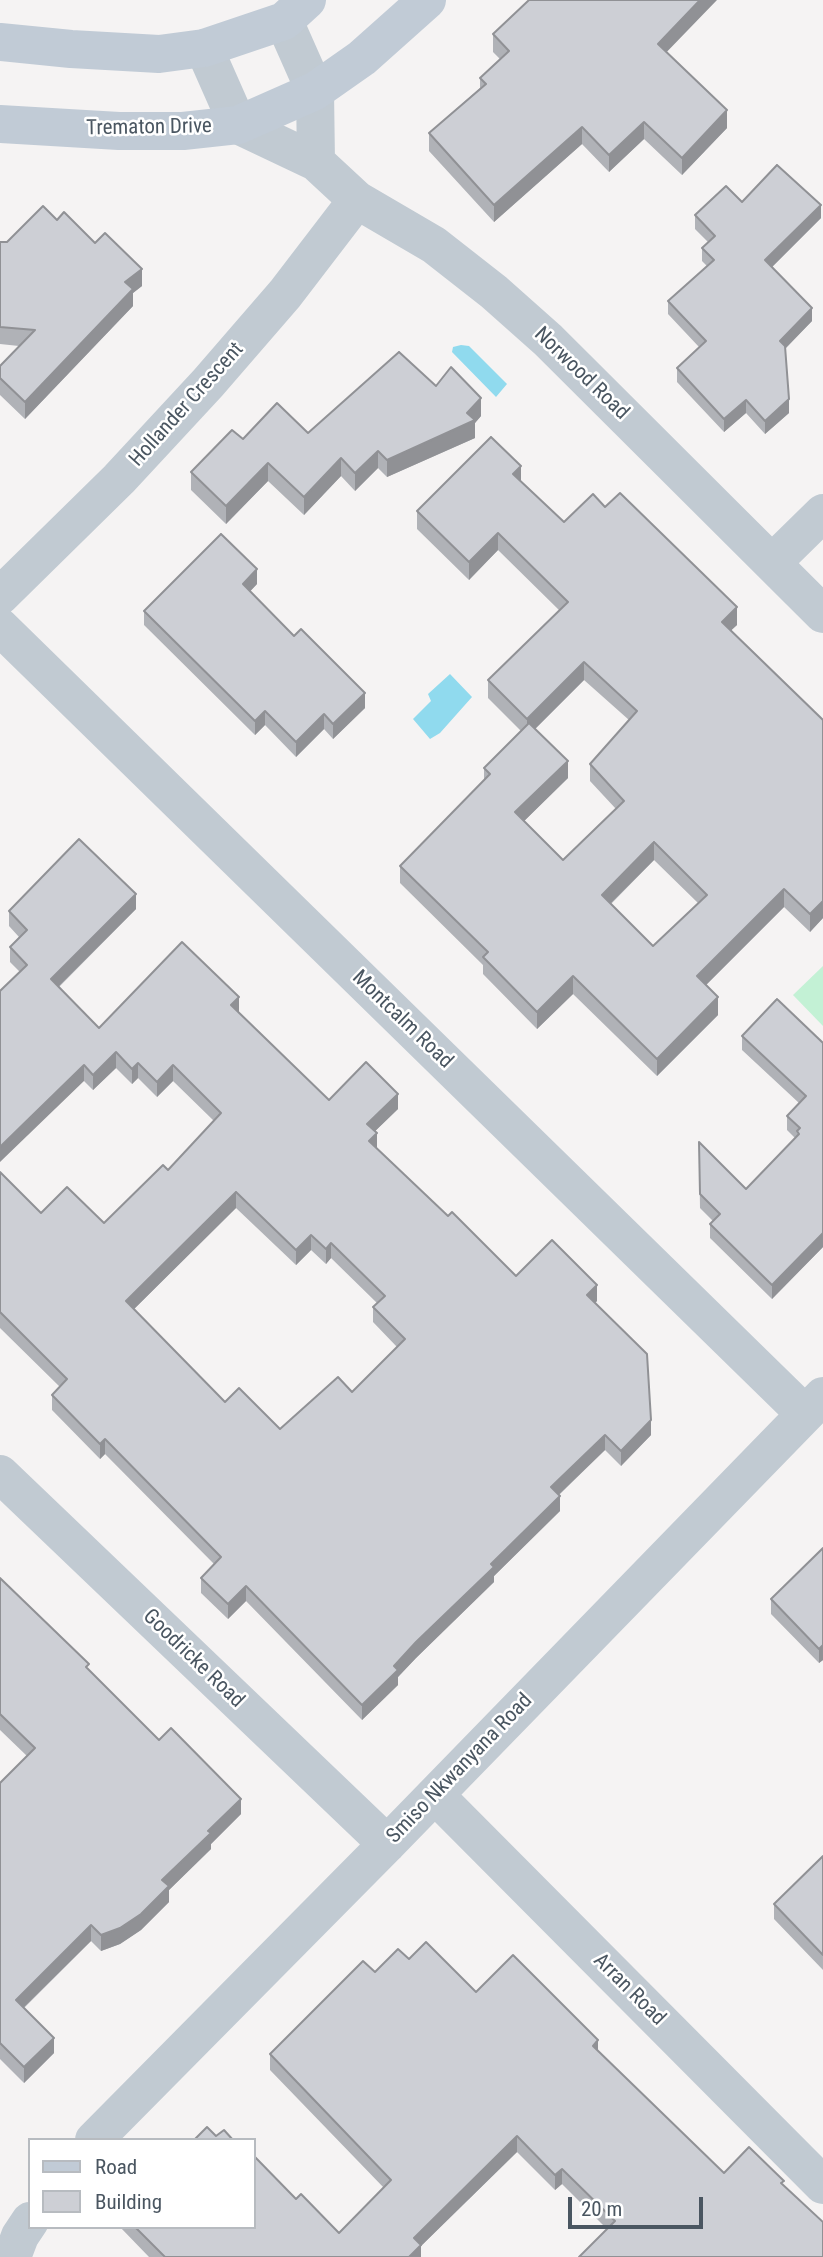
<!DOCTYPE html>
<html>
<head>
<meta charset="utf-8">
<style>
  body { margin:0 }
  #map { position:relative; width:823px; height:2257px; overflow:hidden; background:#f5f3f3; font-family:"Roboto Condensed",sans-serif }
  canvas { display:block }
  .legend { position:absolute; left:28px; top:2138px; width:228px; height:91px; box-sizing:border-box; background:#fff; border:2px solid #b7bbc0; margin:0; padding:9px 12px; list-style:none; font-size:21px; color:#4a5661 }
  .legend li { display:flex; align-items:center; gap:14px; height:35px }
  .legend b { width:35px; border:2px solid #b7bbc0 }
  .scale { position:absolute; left:568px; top:2197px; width:135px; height:32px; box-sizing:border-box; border:4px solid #4a5661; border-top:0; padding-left:9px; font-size:21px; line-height:24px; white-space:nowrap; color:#4a5661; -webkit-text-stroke:5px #fff; paint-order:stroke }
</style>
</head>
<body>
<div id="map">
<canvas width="823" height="2257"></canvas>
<ul class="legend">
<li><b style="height:9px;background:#c1cbd6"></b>Road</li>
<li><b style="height:19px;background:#cdcfd5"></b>Building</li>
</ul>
<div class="scale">20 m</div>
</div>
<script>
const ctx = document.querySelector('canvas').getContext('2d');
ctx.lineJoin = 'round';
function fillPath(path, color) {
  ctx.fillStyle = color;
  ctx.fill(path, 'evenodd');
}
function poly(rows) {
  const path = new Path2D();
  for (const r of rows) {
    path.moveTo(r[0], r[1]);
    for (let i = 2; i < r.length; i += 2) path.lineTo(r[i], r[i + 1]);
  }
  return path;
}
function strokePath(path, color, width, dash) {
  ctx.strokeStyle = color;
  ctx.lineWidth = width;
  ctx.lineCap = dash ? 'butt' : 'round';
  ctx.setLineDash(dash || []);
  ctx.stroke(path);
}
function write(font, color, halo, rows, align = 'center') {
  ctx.font = font + ' "Roboto Condensed",sans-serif';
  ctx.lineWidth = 5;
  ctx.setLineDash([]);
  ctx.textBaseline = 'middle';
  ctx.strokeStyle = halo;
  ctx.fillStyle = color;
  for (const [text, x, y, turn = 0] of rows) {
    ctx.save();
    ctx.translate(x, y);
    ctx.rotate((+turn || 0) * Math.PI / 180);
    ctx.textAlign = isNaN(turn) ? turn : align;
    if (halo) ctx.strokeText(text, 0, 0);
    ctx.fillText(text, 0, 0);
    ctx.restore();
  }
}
const green = poly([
  [823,966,823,1026,793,995]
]);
const water = poly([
  [461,345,469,346,507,384,496,397,452,352,453,347],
  [450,674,472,697,440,733,430,739,413,719,431,701,428,694]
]);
const street = poly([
  [284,21,315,91,316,162],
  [204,48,238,125,316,162,357,200,434,245,494,292,548,340,823,614],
  [772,563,823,513],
  [0,596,119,479,208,383,285,294,357,200],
  [0,627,805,1414],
  [0,1474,387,1844],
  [435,1795,823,2185],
  [94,2140,387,1844,823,1396],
  [12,2257,20,2236,30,2221]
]);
const secondary = poly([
  [0,42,71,49,159,54,204,48,284,21,307,0],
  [0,124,119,131,183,131,238,125,315,91,362,58,427,0]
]);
const wall = poly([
  [493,34,667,52,727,128,682,175,644,139,609,172,582,144,494,222,429,151,429,133,480,88,480,78,500,59,493,52],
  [742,202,821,218,772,267,812,321,785,349,789,413,765,434,746,413,724,432,677,382,677,368,699,347,668,314,668,301,707,266,702,261,702,248,708,242,695,229,695,215],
  [57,220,95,243,142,286,133,293,133,306,25,419,0,395,0,366,19,346,0,344,0,242,7,242],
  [436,386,481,416,475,423,475,438,387,477,378,468,355,491,341,476,304,515,268,481,226,524,191,490,191,472,243,439,308,433],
  [521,481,564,522,605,507,737,625,731,630,823,720,823,918,810,932,784,907,706,985,718,1015,657,1076,573,994,537,1029,483,974,483,965,400,883,400,866,484,781,484,768,521,731,488,698,488,680,560,611,498,550,469,580,417,529,417,511],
  [584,680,629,720,590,764,590,781,616,809,563,860,524,821,568,778,535,729],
  [654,860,698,903,653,946,611,904],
  [257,584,250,591,365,708,333,739,324,729,296,757,265,725,255,735,144,625,144,611],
  [136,909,59,987,99,1028,239,1012,329,1100,398,1109,375,1131,377,1148,448,1216,516,1276,597,1301,595,1303,651,1435,621,1466,605,1450,559,1495,560,1511,494,1576,494,1582,416,1658,398,1677,398,1685,362,1720,246,1601,228,1619,201,1593,201,1578,214,1564,105,1454,100,1459,52,1410,52,1395,60,1387,0,1328,0,1172,41,1213,104,1223,168,1170,214,1121,173,1081,157,1097,138,1078,132,1084,116,1068,93,1090,84,1081,20,972,10,962,10,947,19,937,9,926,9,911],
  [236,1208,296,1265,311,1250,326,1264,331,1258,377,1303,373,1307,373,1322,397,1347,352,1392,280,1429,225,1402,134,1309],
  [742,1036,823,1043,823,1247,772,1299,710,1238,710,1224,713,1221,700,1208,699,1142,746,1189,795,1138,787,1130,787,1116,799,1103,742,1050],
  [823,1548,823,1660,819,1663,771,1614,771,1599],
  [0,1578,89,1670,159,1740,241,1814,211,1844,211,1849,169,1890,169,1902,141,1930,120,1944,101,1951,91,1941,24,2008,54,2053,24,2083,0,2059,0,1783,27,1756,0,1730],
  [823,1856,823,1970,774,1919,774,1904],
  [409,1959,598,2052,724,2173,784,2181,607,2229,562,2184,555,2190,517,2152,421,2246,421,2257,149,2257,120,2227,254,2227,296,2199,339,2233,384,2188,270,2070,270,2054,375,1972]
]);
const shadedWall = poly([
  [700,0,717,0,658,61,658,44],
  [727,110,727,128,682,175,682,158],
  [644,122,644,139,609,172,609,155],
  [582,127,582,144,494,222,494,205],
  [821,205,821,218,765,274,765,260],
  [142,269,142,286,133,293,133,306,25,419,25,402,125,282],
  [812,308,812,321,780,354,780,341],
  [481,398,481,416,475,423,475,438,387,477,387,460,467,413],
  [789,399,789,413,765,434,765,421],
  [746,400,746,413,724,432,724,419],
  [378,451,378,468,355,491,355,473],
  [341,458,341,476,304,515,304,497],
  [268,463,268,481,226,524,226,506],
  [521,466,521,483,513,474],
  [498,533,498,550,469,580,469,562],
  [257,569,257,584,243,599,243,584],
  [737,607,737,625,722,639,722,622],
  [584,662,584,680,527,737,527,719],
  [365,693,365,708,333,739,333,724],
  [265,711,265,725,255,735,255,721],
  [324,714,324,729,296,757,296,742],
  [568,761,568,778,515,830,515,812],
  [654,842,654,860,602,912,602,895],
  [784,889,784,907,697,994,697,976],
  [136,894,136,909,51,994,51,979],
  [823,901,823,918,810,932,810,914],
  [573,976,573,994,537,1029,537,1012],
  [239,997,239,1012,231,1020,231,1005],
  [718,997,718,1015,657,1076,657,1059],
  [116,1052,116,1068,93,1090,93,1075],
  [138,1063,138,1078,132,1084,132,1069],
  [84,1065,84,1081,0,1162,0,1147],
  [173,1065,173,1081,157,1097,157,1082],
  [398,1094,398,1109,367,1139,367,1124],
  [377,1133,377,1148,369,1141],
  [236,1192,236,1208,126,1317,126,1301],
  [823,1233,823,1247,772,1299,772,1285],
  [311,1235,311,1250,296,1265,296,1250],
  [331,1243,331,1258,326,1264,326,1249],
  [597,1285,597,1301,587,1310,587,1295],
  [651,1420,651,1435,621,1466,621,1451],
  [605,1435,605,1450,551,1502,551,1487],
  [105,1439,105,1454,100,1459,100,1444],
  [560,1496,560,1511,494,1576,494,1582,416,1658,398,1677,398,1685,362,1720,362,1705,394,1666,491,1564],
  [246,1586,246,1601,228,1619,228,1604],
  [823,1645,823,1660,819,1663,819,1649],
  [241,1799,241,1814,211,1844,211,1849,169,1890,169,1902,141,1930,120,1944,101,1951,101,1935,162,1880,208,1831],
  [91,1925,91,1941,16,2015,16,2000],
  [54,2038,54,2053,24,2083,24,2067],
  [598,2040,598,2056,593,2046],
  [517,2136,517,2152,421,2246,421,2257,409,2257,414,2238],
  [562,2169,562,2184,555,2190,555,2175]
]);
const building = poly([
  [529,0,700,0,658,44,727,110,682,158,644,122,609,155,582,127,494,205,429,133,486,84,480,78,509,51,493,34,529,0],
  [777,165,821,205,765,260,812,308,780,341,785,346,789,399,765,421,746,400,724,419,677,368,706,341,668,301,714,260,702,248,715,236,695,215,726,186,742,202,777,165],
  [43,206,57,220,64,212,95,243,105,233,142,269,125,282,133,289,25,402,0,378,0,366,35,330,0,327,0,242,7,242,43,206],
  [399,352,436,386,451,367,481,398,467,413,475,420,387,460,378,451,355,473,341,458,304,497,268,463,226,506,191,472,232,430,243,439,277,403,308,433,399,352],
  [491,437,521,466,513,474,564,522,593,494,605,507,620,493,737,607,722,622,823,720,823,901,810,914,784,889,697,976,718,997,657,1059,573,976,537,1012,483,957,488,952,400,866,490,774,484,768,529,723,568,761,515,812,563,860,624,801,590,764,637,711,584,662,527,719,488,680,568,602,498,533,469,562,417,511,491,437],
  [654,842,707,895,653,946,602,895,654,842],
  [221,534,257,569,243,584,294,636,301,629,365,693,333,724,324,714,296,742,265,711,255,721,144,611,221,534],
  [79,839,136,894,51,979,99,1028,182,942,239,997,231,1005,329,1100,366,1062,398,1094,367,1124,377,1133,369,1141,448,1216,452,1212,516,1276,552,1240,597,1285,587,1295,647,1354,651,1420,621,1451,605,1435,551,1487,560,1496,491,1564,494,1567,416,1642,394,1666,398,1670,362,1705,246,1586,228,1604,201,1578,221,1557,105,1439,100,1444,52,1395,67,1379,0,1312,0,1172,41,1213,67,1187,104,1223,163,1165,168,1170,221,1113,173,1065,157,1082,138,1063,132,1069,116,1052,93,1075,84,1065,0,1147,0,991,27,965,10,947,27,930,9,911,79,839],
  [236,1192,296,1250,311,1235,326,1249,331,1243,385,1296,373,1307,405,1339,352,1392,338,1377,280,1429,239,1388,225,1402,126,1301,236,1192],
  [777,999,823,1043,823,1233,772,1285,710,1224,720,1214,700,1194,699,1142,746,1189,799,1134,797,1131,800,1128,787,1116,806,1096,742,1036,777,999],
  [823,1548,823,1645,819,1649,771,1599,823,1548],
  [0,1578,89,1664,86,1667,159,1740,171,1728,241,1799,208,1831,211,1833,162,1880,169,1886,141,1914,120,1928,101,1935,91,1925,16,2000,54,2038,24,2067,0,2043,0,1783,35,1748,0,1714,0,1578],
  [823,1856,823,1955,774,1904,823,1856],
  [426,1942,476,1992,513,1955,598,2040,593,2046,724,2173,749,2147,784,2181,781,2183,823,2222,823,2257,579,2257,615,2221,562,2169,555,2175,517,2136,414,2238,421,2245,409,2257,165,2257,135,2227,254,2227,254,2156,296,2199,301,2194,339,2233,391,2180,270,2054,363,1961,375,1972,398,1949,409,1959,426,1942],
  [207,2127,216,2136,224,2130,233,2140,194,2140,207,2127]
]);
const streetNames = [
  ["Trematon Drive",149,128,-1],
  ["Norwood Road",581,374,44],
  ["Hollander Crescent",187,405,-48],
  ["Montcalm Road",402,1020,44],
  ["Goodricke Road",193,1659,44],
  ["Smiso Nkwanyana Road",460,1769,-46],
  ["Arran Road",629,1990,45]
];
fillPath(green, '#c3f1d5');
fillPath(water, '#90daee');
strokePath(street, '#c1cad2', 38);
strokePath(secondary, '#c1cbd6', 38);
fillPath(wall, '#b0b2b7');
fillPath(shadedWall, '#909195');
fillPath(building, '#cdcfd5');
strokePath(building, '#909195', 2);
write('21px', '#4a5661', '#fff', streetNames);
</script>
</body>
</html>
